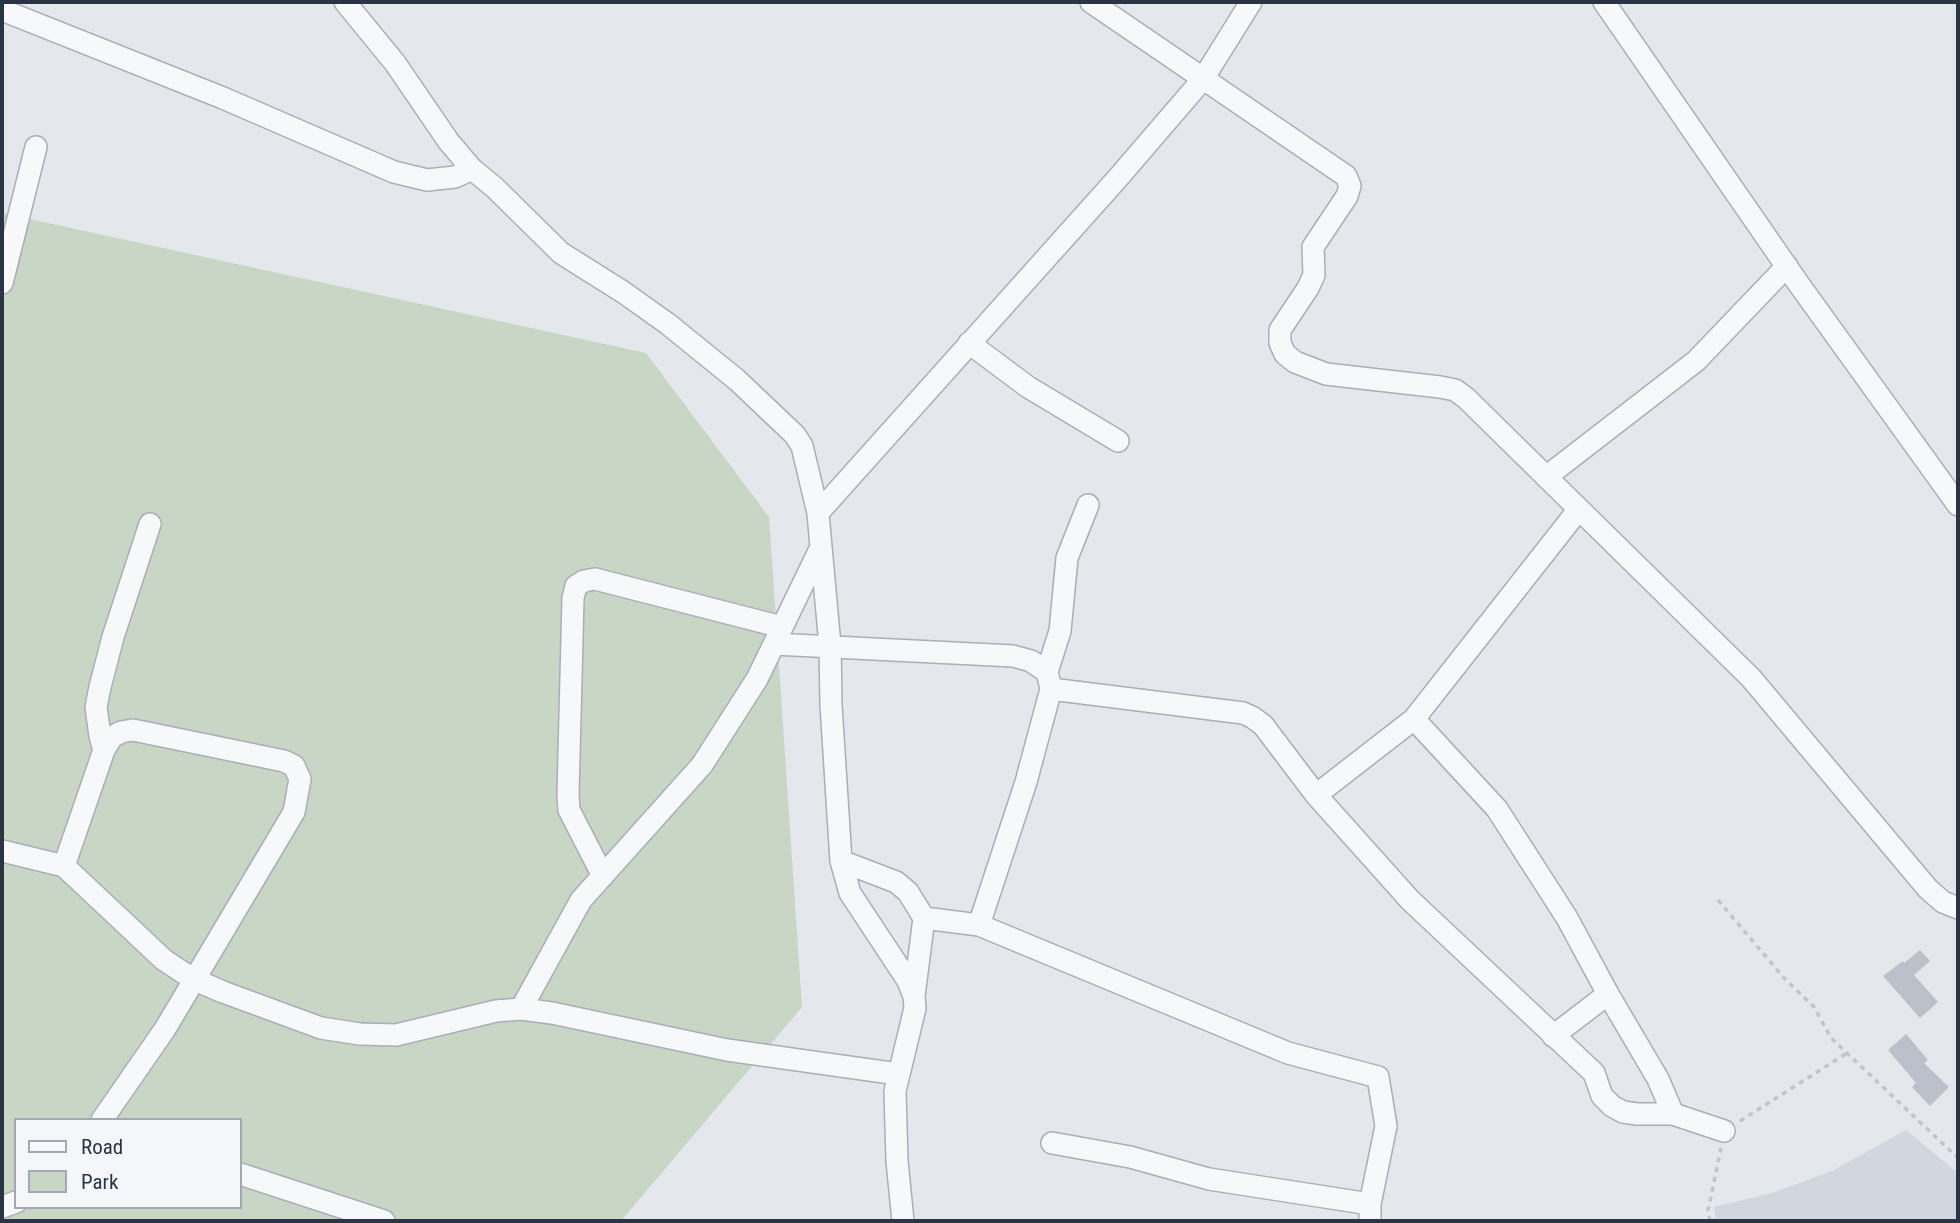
<!DOCTYPE html>
<html>
<head>
<meta charset="utf-8">
<style>
  body { margin:0 }
  #map { position:relative; width:1960px; height:1223px; overflow:hidden; background:#e4e7ec; font-family:"Roboto Condensed",sans-serif }
  canvas { display:block }
  .frame { position:absolute; inset:0; border:4px solid #2b3445; pointer-events:none }
  .legend { position:absolute; left:14px; top:1118px; width:228px; height:91px; box-sizing:border-box; background:#f4f6f9; border:2px solid #a4a8b1; margin:0; padding:9px 12px; list-style:none; font-size:21px; color:#2b3445 }
  .legend li { display:flex; align-items:center; gap:14px; height:35px }
  .legend b { width:35px; border:2px solid #a4a8b1 }
</style>
</head>
<body>
<div id="map">
<canvas width="1960" height="1223"></canvas>
<div class="frame"></div>
<ul class="legend">
<li><b style="height:9px;background:#f7f8fa"></b>Road</li>
<li><b style="height:19px;background:#c9d6c5"></b>Park</li>
</ul>
</div>
<script>
const ctx = document.querySelector('canvas').getContext('2d');
ctx.lineJoin = 'round';
function fillPath(path, color) {
  ctx.fillStyle = color;
  ctx.fill(path, 'evenodd');
}
function poly(rows) {
  const path = new Path2D();
  for (const r of rows) {
    path.moveTo(r[0], r[1]);
    for (let i = 2; i < r.length; i += 2) path.lineTo(r[i], r[i + 1]);
  }
  return path;
}
function strokePath(path, color, width, dash) {
  ctx.strokeStyle = color;
  ctx.lineWidth = width;
  ctx.lineCap = dash ? 'butt' : 'round';
  ctx.setLineDash(dash || []);
  ctx.stroke(path);
}
const built = poly([
  [1906,1130,1958,1173,1958,1221,1716,1221,1714,1207,1772,1193,1832,1171]
]);
const green = poly([
  [2,213,646,353,769,517,802,1007,621,1221,2,1221],
  [16,1120,240,1120,240,1207,16,1207]
]);
const building = poly([
  [1920,950,1930,961,1914,975,1938,1002,1920,1018,1883,976,1903,961,1904,963],
  [1906,1034,1928,1060,1924,1063,1949,1087,1930,1106,1912,1087,1916,1083,1888,1050]
]);
const path = poly([
  [1718,900,1784,978,1814,1007,1831,1038,1958,1158],
  [1740,1121,1847,1053],
  [1710,1221,1708,1211,1721,1148]
]);
const minor = poly([
  [345,2,395,63,449,142,472,169,494,187,561,253,623,292,668,324,737,380,795,435,802,446,818,513,821,547,830,645,831,705,841,861,850,893,908,981,914,996,915,1008,895,1091,897,1161,903,1221],
  [1091,2,1346,176,1350,186,1347,196,1313,247,1314,275,1308,288,1280,330,1280,343,1285,354,1295,362,1326,374,1440,387,1455,390,1466,398,1751,678,1928,889,1943,902,1958,908],
  [1604,2,1798,283,1958,505],
  [2,10,223,98,394,172,427,180,455,177,472,169],
  [2,283,36,147],
  [969,343,1028,387,1118,441],
  [1546,477,1696,361,1787,266],
  [818,513,1117,179,1203,79,1251,2],
  [774,644,1013,656,1031,661,1047,672,1051,689,1243,713,1252,717,1263,725,1316,795,1410,900,1594,1073,1602,1096,1612,1106,1623,1112,1637,1114,1673,1114,1724,1131],
  [1047,672,1060,631,1067,558,1088,505],
  [1414,719,1497,809,1567,918,1608,994,1658,1079,1673,1114],
  [104,750,100,736,96,707,100,687,113,637,150,524],
  [1316,795,1414,719,1579,509],
  [2,851,64,866,164,960,193,979,223,992,321,1028,360,1034,396,1035,496,1011,521,1009,552,1013,727,1050,898,1074],
  [841,861,896,882,908,892,924,918,914,996],
  [64,866,104,750,112,737,121,732,133,730,284,761,294,766,300,779,294,812,165,1029,102,1120],
  [603,876,569,810,568,795,573,598,576,586,584,581,595,579,782,627],
  [924,918,979,925,1288,1053,1378,1077,1386,1126,1370,1204,1370,1221],
  [979,925,1026,782,1051,689],
  [521,1009,581,900,702,765,757,679,820,549],
  [1553,1036,1608,994],
  [1052,1143,1130,1157,1209,1179,1370,1204],
  [240,1174,384,1221],
  [2,1207,16,1202]
]);
fillPath(built, '#d2d6de');
fillPath(green, '#c9d6c5');
fillPath(building, '#bbc0ca');
strokePath(minor, '#a9aeb7', 24);
strokePath(path, '#c2c5cb', 3.5, [5, 5]);
strokePath(minor, '#f7f8fa', 21);
</script>
</body>
</html>
